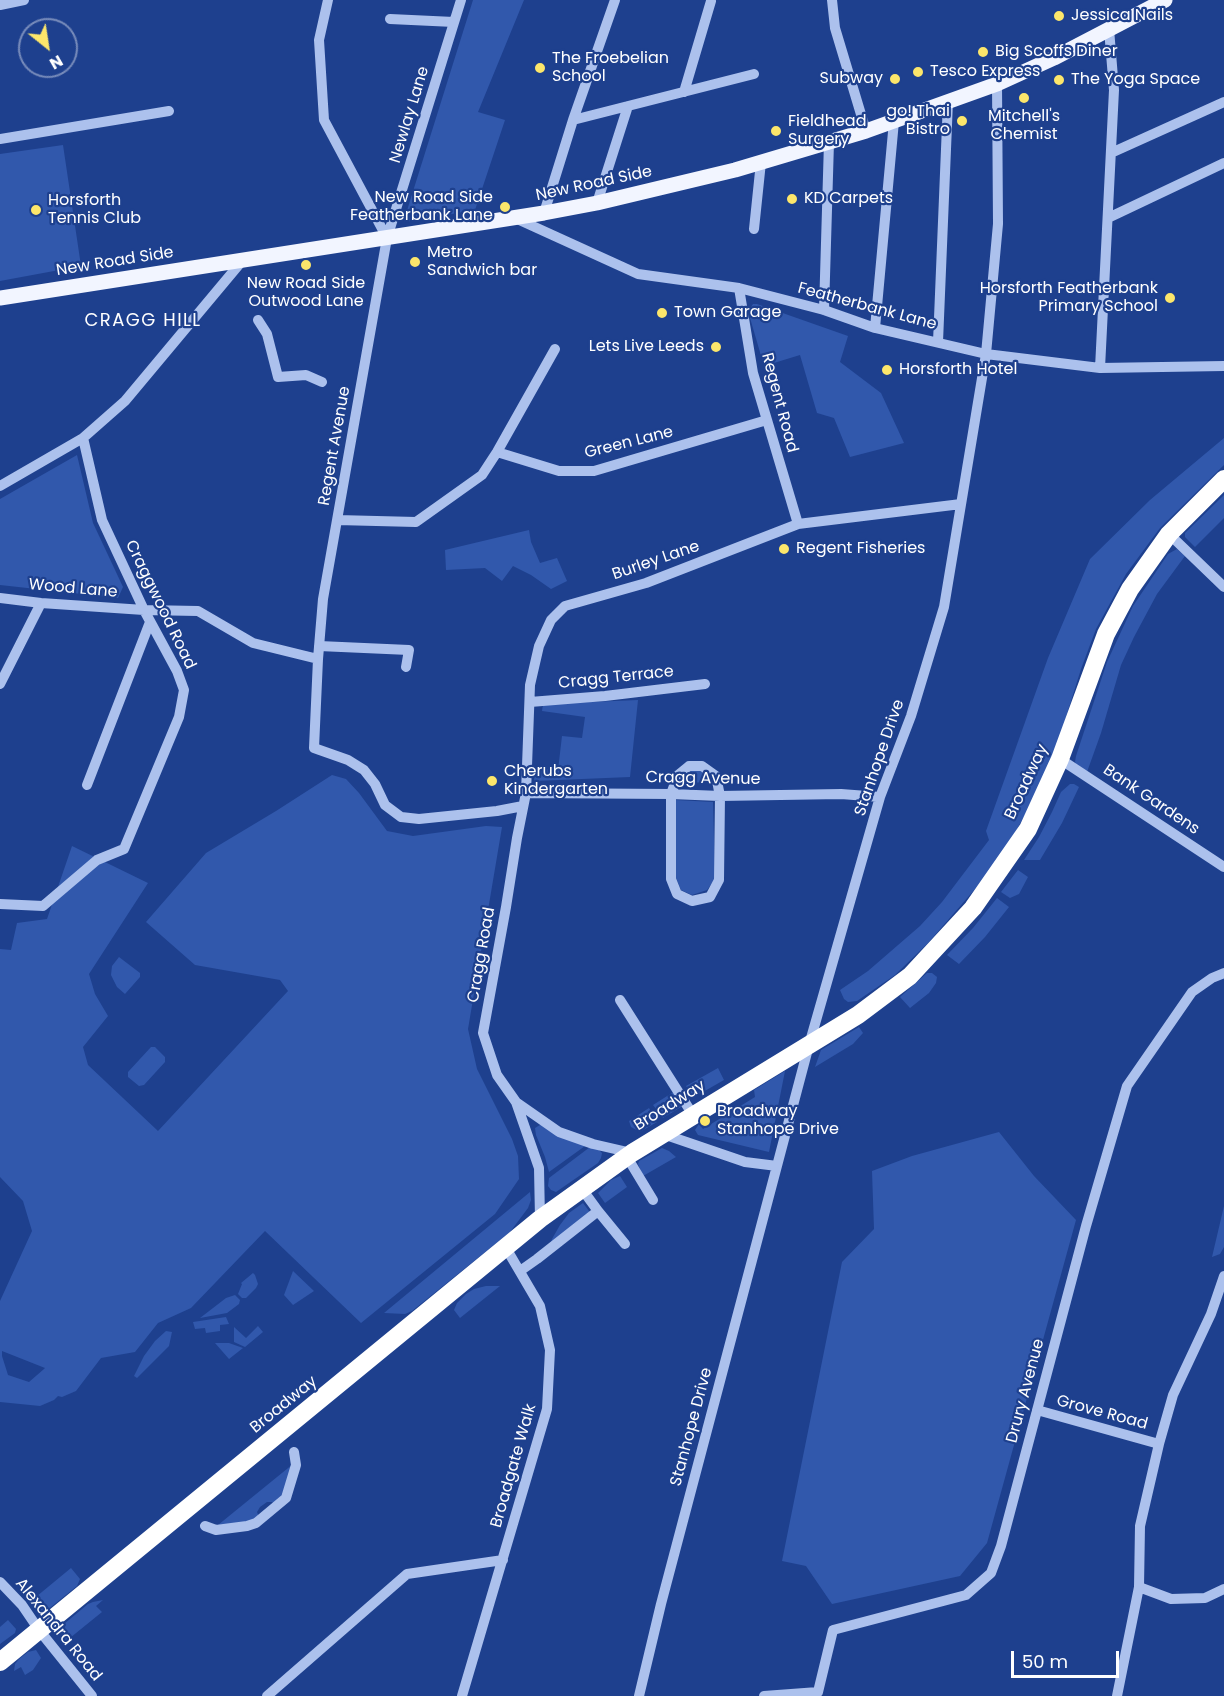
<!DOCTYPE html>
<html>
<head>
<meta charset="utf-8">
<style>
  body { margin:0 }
  #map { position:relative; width:1224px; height:1696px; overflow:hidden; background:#1e408e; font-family:Poppins,sans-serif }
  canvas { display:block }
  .north { position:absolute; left:18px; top:18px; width:60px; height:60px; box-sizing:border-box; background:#1e408e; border:2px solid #788cbb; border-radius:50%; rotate:150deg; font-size:16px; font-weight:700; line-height:24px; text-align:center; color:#fff }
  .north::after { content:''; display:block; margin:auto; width:21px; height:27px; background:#fce66b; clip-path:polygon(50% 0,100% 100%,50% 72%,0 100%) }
  .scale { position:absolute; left:1011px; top:1651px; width:108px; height:27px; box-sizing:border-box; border:3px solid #fff; border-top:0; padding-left:8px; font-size:18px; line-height:21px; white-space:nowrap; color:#fff; -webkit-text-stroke:4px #1e408e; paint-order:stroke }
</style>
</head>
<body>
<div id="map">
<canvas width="1224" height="1696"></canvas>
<div class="north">N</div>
<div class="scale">50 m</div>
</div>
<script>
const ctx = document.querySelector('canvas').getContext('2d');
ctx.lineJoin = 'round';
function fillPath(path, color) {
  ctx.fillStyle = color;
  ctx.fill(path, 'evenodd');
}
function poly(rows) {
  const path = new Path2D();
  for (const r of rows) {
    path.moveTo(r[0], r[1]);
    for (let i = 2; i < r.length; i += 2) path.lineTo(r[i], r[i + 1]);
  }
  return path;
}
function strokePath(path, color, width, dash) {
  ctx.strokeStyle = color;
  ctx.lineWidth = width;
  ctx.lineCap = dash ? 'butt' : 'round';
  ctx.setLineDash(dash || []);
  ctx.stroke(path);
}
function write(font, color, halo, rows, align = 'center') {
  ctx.font = font + ' Poppins,sans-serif';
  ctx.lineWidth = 4.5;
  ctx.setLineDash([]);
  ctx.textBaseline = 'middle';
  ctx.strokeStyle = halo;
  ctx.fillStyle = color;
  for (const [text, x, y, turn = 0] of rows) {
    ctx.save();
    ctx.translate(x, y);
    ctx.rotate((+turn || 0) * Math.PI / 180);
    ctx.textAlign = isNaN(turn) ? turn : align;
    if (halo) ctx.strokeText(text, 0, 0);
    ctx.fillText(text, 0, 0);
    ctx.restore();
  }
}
const green = poly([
  [473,0,524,0,478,112,505,120,475,210,405,222,404,220],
  [63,145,81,266,0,281,0,154],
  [753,304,757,304,848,336,840,362,881,393,904,443,850,457,834,418,817,413,800,355,764,366,748,311],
  [1224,438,1224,465,1160,528,1126,574,1096,629,1081,669,1057,746,1027,811,1011,840,982,881,928,943,895,975,857,1001,848,1002,844,999,840,990,868,971,920,926,942,902,989,840,986,831,1048,658,1090,559,1150,500],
  [77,455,93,523,123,587,118,598,0,585,0,499],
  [1224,495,1224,518,1195,547,1185,537,1185,533],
  [529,530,531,542,540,563,557,558,567,581,551,589,531,575,513,566,502,581,485,568,446,570,445,550],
  [1177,549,1185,556,1157,594,1134,637,1121,665,1101,733,1087,772,1077,767,1075,762,1076,756,1107,662,1133,606,1168,554],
  [638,700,630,777,534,781,535,768,558,770,562,736,582,738,585,717,542,711,543,704],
  [699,770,712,777,713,783,681,782,683,776,690,771],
  [332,775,346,779,359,793,387,831,413,836,486,826,502,827,468,1029,477,1069,512,1139,518,1156,519,1179,495,1214,361,1323,265,1231,191,1308,158,1323,135,1352,101,1358,76,1391,62,1397,58,1396,54,1400,40,1406,0,1402,0,1301,32,1231,23,1201,0,1177,0,949,11,950,17,923,47,919,72,846,148,883,89,974,95,994,108,1016,83,1047,88,1065,158,1131,288,991,280,980,195,965,146,922,206,853,276,811],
  [2,1351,45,1368,44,1369,29,1382,8,1375,2,1356],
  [1070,784,1074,784,1079,787,1062,823,1040,860,1024,860,1039,837,1052,812,1061,792],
  [676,800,713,802,715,879,707,890,692,895,681,890,676,878],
  [1018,870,1028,877,1019,894,1010,898,1001,892],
  [997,898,1009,907,985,937,959,964,947,955,973,928],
  [119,957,140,973,140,977,125,994,117,987,111,975,112,966],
  [927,973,932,973,937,977,936,983,929,993,910,1008,900,997],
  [859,1027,863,1033,853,1044,815,1067,821,1050],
  [151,1047,155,1047,165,1057,165,1062,144,1085,139,1086,128,1077,128,1072],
  [718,1068,724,1080,696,1096,692,1094,686,1086],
  [785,1071,769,1152,698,1135,695,1130,699,1124,703,1129,755,1097,754,1090],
  [675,1091,682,1104,681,1107,663,1118,653,1105],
  [649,1108,657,1122,640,1132,631,1127,629,1121],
  [540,1125,544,1125,585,1146,549,1172,545,1157,536,1135,535,1128],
  [999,1132,1034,1176,1076,1220,987,1543,960,1576,832,1604,806,1566,782,1561,842,1262,874,1229,872,1171,912,1156],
  [590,1147,598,1149,602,1153,601,1158,598,1163,556,1192,551,1190,548,1186,549,1178],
  [662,1148,669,1151,676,1157,643,1176,638,1164,639,1161],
  [620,1176,627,1187,605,1203,598,1193,611,1180],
  [530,1192,531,1200,528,1208,510,1232,412,1311,405,1314,384,1313],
  [583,1203,592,1215,548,1249,552,1239,560,1225,569,1213],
  [1224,1206,1224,1247,1220,1254,1212,1257],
  [293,1271,314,1291,293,1305,284,1295],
  [253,1273,255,1275,258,1284,256,1288,246,1298,242,1298,238,1294,242,1284,241,1283],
  [486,1286,500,1286,460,1318,454,1310,457,1303,466,1294,474,1289],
  [235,1295,240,1300,239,1304,227,1313,200,1318,226,1298],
  [226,1317,229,1324,220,1325,220,1331,206,1333,205,1328,195,1329,193,1322],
  [258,1326,263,1332,245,1347,234,1342,234,1327,246,1338],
  [166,1331,172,1332,169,1346,137,1378,134,1376,144,1356,155,1341],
  [215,1343,229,1343,243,1348,229,1359],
  [293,1464,282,1498,274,1504,272,1502,267,1502,260,1507,257,1512,259,1517,252,1523,218,1525],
  [71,1568,80,1579,77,1586,46,1611,40,1611,31,1601],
  [103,1600,96,1606,102,1612,65,1642,58,1634,58,1629,88,1604,93,1602],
  [8,1620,16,1629,15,1633,0,1644,0,1627],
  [36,1650,41,1658,33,1670,25,1675,21,1667,14,1671,15,1664,19,1659,28,1652]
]);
const minor = poly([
  [328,0,319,40,324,120,387,238],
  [461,0,387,238,323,599,318,659,314,748,348,760,364,770,375,784,385,805,401,817,419,819,497,811,523,806],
  [832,0,835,28,866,131],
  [0,5,24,0],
  [390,19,454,22],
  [684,92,711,1],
  [573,120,754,74],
  [0,139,169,111],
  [1111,153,1224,102],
  [597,203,628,106],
  [544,213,573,120,615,0],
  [515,218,638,274,739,288,824,310,875,328,986,354,1100,368,1224,366],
  [1108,218,1224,163],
  [754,229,761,162],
  [739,288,753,373,798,524],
  [824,310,829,142],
  [258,320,267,334,278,377,306,375,322,382],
  [875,328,894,121],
  [938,342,948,101],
  [1100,368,1114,90,1109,29],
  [497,452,559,471,594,471,767,420],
  [0,486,83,438,125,401,242,261],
  [337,520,416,522,482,475,497,452,555,349],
  [1169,534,1224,587],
  [0,598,41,603,144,610,198,611,253,643,318,659],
  [319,646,409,650,406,667],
  [0,684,41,603],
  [530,702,605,696,705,684],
  [1060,759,1224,867],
  [689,766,702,766,716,776,720,796,719,880,710,897,692,901,677,894,671,879,671,794,678,775,689,766],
  [87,785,150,622],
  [526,793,671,794,720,796,841,794,880,797],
  [0,904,43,906,97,860,124,849,179,717,184,690,177,671,144,610,102,520,83,438],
  [620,1000,693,1115],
  [516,1102,539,1168,540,1219],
  [663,1134,745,1162,777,1166],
  [632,1153,593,1144,559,1132,516,1102,497,1075,483,1033,506,907,517,838,526,793,530,685,539,646,551,620,565,606,646,583,798,524,961,504],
  [627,1157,653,1200],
  [582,1189,598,1211],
  [520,1271,537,1259,598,1211,625,1244],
  [1037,1410,1159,1444],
  [205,1526,216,1530,247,1526,256,1523,286,1498,296,1465,294,1452],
  [0,1582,22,1605,39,1630,92,1696],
  [1139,1587,1171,1599,1205,1598,1224,1589],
  [267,1696,407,1574,503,1560],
  [462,1696,547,1409,550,1350,540,1306,506,1248],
  [639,1696,661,1604,809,1045,880,797,911,716,944,607,986,354,998,224,997,84],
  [764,1696,818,1692,833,1630,966,1595,991,1573,1001,1546,1086,1226,1127,1086,1192,992,1212,978,1224,973],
  [1117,1696,1139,1587,1140,1526,1159,1444,1173,1395,1211,1314,1224,1276]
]);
const major = poly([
  [0,298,544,213,597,203,735,170,866,131,997,84,1054,58,1165,0]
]);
const highway = poly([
  [0,1662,540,1219,632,1153,858,1015,910,976,973,908,1028,829,1060,759,1106,634,1130,589,1169,534,1224,479]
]);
const markers = [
  [1059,16,6,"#fce66b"],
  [983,52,6,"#fce66b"],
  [540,68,6,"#fce66b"],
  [918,72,6,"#fce66b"],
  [895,79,6,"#fce66b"],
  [1059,80,6,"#fce66b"],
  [1024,98,6,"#fce66b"],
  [962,121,6,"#fce66b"],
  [776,131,6,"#fce66b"],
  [792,199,6,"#fce66b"],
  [505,207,6,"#fce66b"],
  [36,210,6,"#fce66b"],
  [415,262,6,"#fce66b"],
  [306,265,6,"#fce66b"],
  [1170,298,6,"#fce66b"],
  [662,313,6,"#fce66b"],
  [716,347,6,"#fce66b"],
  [887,370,6,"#fce66b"],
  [784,549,6,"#fce66b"],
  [492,781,6,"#fce66b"],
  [705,1121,6,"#fce66b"]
];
const poiNames = [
  ["Jessica Nails",1071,16],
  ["Big Scoffs Diner",995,52],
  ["The Froebelian",552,59],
  ["School",552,77],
  ["Tesco Express",930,72],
  ["Subway",883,79,"right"],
  ["The Yoga Space",1071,80],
  ["go! Thai",950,112,"right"],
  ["Bistro",950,130,"right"],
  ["Mitchell's",1024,117,"center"],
  ["Chemist",1024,135,"center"],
  ["Fieldhead",788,122],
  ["Surgery",788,140],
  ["New Road Side",493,198,"right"],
  ["Featherbank Lane",493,216,"right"],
  ["KD Carpets",804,199],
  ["Horsforth",48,201],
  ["Tennis Club",48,219],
  ["Metro",427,253],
  ["Sandwich bar",427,271],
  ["New Road Side",306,284,"center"],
  ["Outwood Lane",306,302,"center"],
  ["Horsforth Featherbank",1158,289,"right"],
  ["Primary School",1158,307,"right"],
  ["Town Garage",674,313],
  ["Lets Live Leeds",704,347,"right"],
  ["Horsforth Hotel",899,370],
  ["Regent Fisheries",796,549],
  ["Cherubs",504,772],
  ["Kindergarten",504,790],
  ["Broadway",717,1112],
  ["Stanhope Drive",717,1130]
];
const streetNames = [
  ["Newlay Lane",410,115,-73],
  ["New Road Side",594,184,-12],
  ["New Road Side",115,262,-9],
  ["Featherbank Lane",867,307,15],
  ["Regent Road",779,403,75],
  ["Green Lane",629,443,-14],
  ["Regent Avenue",335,446,-80],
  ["Burley Lane",656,561,-19],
  ["Wood Lane",73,589,5],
  ["Craggwood Road",160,605,64],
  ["Cragg Terrace",616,678,-6],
  ["Stanhope Drive",880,758,-71],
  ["Cragg Avenue",703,779,1],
  ["Broadway",1027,782,-65],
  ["Bank Gardens",1151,800,34],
  ["Cragg Road",482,955,-80],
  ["Broadway",670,1106,-32],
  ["Drury Avenue",1026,1391,-75],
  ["Broadway",284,1405,-39],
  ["Grove Road",1102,1413,15],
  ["Stanhope Drive",692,1427,-75],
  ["Broadgate Walk",514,1466,-74],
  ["Alexandra Road",58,1630,51]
];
const neighbourhoodNames = [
  ["CRAGG HILL",143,321]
];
fillPath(green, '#3158ac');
strokePath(minor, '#acc1ed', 10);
strokePath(major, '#f2f5ff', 15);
strokePath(highway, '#fff', 18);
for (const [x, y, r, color] of markers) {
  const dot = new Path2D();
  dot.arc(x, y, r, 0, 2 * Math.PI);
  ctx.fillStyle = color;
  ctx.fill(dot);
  strokePath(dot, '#1e408e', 2);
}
write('16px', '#fff', '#1e408e', poiNames, 'left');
write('16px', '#fff', '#1e408e', streetNames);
ctx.letterSpacing = '1.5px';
write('18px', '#fff', '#1e408e', neighbourhoodNames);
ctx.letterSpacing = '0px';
</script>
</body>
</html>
